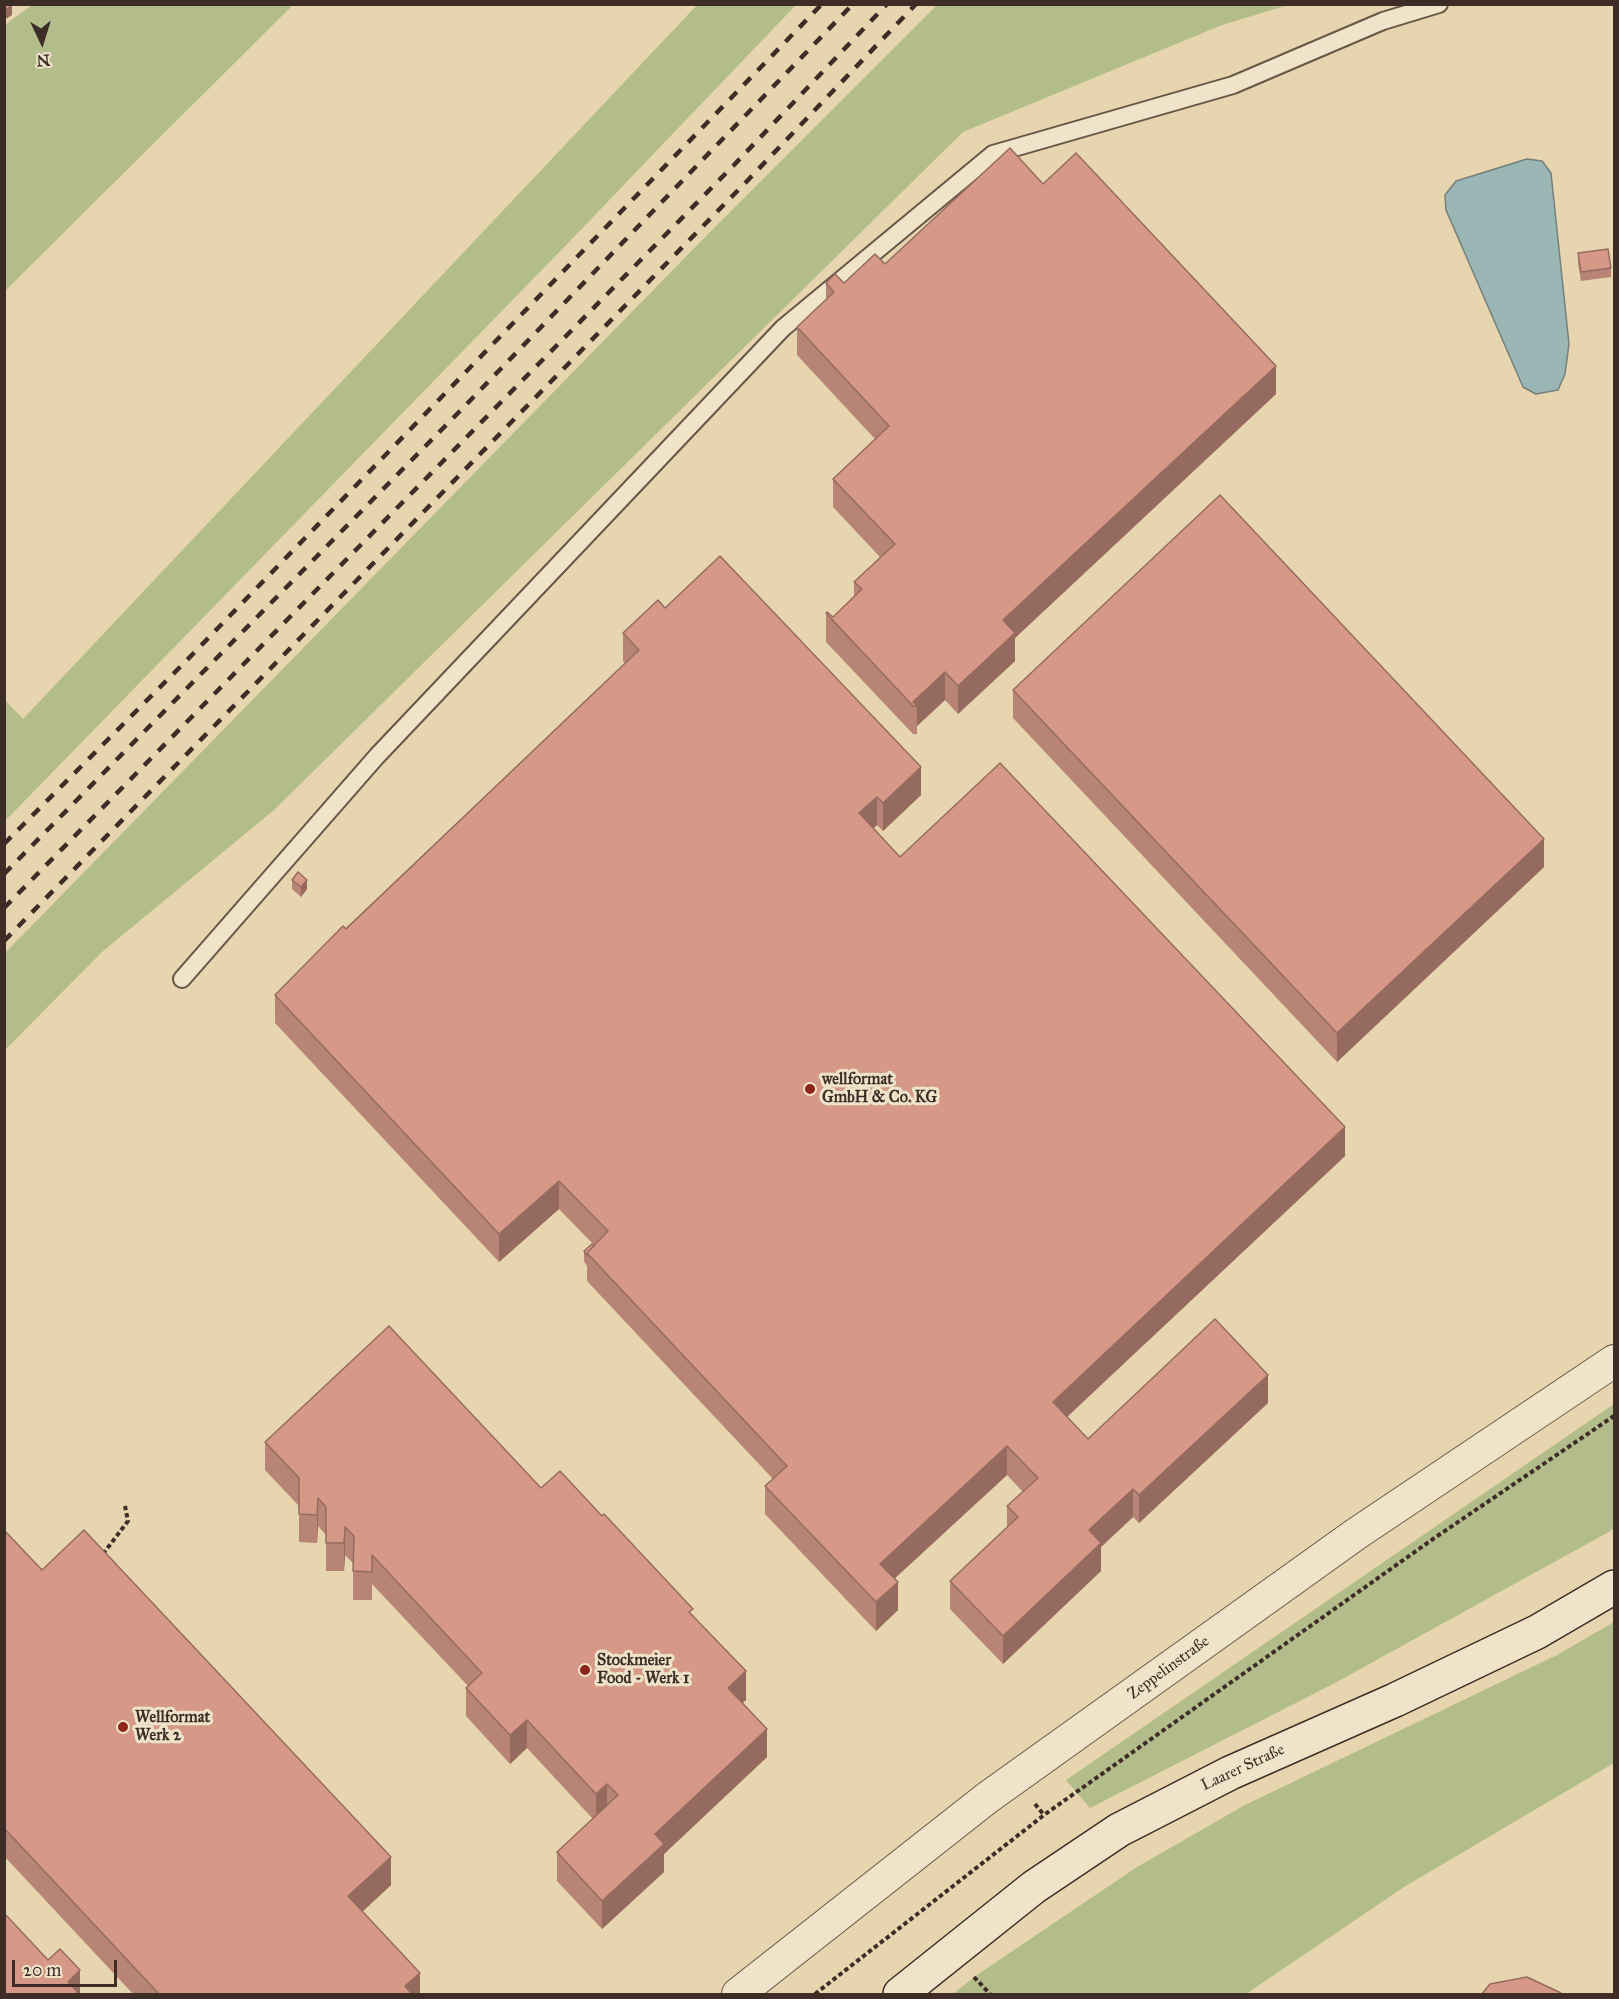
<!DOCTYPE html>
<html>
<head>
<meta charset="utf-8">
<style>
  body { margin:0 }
  #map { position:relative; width:1619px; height:1999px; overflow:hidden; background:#e6d5ae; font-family:"IM FELL Great Primer",serif }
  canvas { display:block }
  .frame { position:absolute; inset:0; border:6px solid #3e2c26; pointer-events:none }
  .north { position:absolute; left:12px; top:12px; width:60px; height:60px; -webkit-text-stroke:4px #efe4ca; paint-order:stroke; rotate:176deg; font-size:16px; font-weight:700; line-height:24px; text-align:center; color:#3e2c26 }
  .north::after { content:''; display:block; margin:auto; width:21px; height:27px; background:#3e2c26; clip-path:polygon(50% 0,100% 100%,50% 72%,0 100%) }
  .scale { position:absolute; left:12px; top:1960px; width:105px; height:27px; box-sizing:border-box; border:3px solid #3e2c26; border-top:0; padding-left:8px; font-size:18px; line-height:21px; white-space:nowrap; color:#3e2c26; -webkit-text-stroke:4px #efe4ca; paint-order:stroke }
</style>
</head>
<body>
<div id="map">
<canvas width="1619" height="1999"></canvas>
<div class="frame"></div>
<div class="north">N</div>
<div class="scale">20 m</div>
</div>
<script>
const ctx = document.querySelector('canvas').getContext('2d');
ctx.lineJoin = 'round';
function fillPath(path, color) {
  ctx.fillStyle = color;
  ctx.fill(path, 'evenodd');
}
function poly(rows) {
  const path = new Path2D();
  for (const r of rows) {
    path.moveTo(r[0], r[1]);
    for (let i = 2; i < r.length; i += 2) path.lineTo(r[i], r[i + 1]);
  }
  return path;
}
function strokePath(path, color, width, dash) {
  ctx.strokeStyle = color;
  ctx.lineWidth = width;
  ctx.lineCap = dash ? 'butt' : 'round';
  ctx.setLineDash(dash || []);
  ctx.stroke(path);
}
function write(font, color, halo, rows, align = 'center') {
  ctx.font = font + ' "IM FELL Great Primer",serif';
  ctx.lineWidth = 6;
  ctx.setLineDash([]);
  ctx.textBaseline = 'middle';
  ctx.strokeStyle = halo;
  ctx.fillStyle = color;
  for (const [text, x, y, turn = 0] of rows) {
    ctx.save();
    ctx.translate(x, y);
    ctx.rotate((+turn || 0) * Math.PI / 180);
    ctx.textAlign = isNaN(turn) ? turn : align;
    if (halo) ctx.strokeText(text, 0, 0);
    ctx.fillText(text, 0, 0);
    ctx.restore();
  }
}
const green = poly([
  [698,4,796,5,572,239,5,821,5,700,23,719],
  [32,5,293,5,5,291,5,25],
  [937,5,1288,5,1222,25,963,132,274,810,102,952,5,1050,5,953,710,232],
  [1614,1404,1614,1529,1333,1684,1090,1808,1066,1780],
  [1614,1622,1614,1763,1404,1887,1246,1994,953,1994,977,1975,1137,1867,1245,1805,1557,1655]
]);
const water = poly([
  [1527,159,1542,161,1551,173,1569,344,1565,374,1558,390,1536,394,1523,387,1446,210,1445,195,1456,181,1527,159]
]);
const path = poly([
  [103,1554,128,1521,125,1506],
  [1035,1804,1044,1815],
  [974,1977,990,1994],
  [815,1994,1044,1815,1433,1539,1614,1416]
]);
const service = poly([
  [182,979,377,756,783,328,993,154,1233,85,1383,21,1439,4]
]);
const minor = poly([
  [738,1994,987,1798,1356,1534,1614,1361]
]);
const secondary = poly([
  [900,1994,1034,1887,1119,1830,1230,1773,1395,1700,1537,1632,1614,1587]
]);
const rail = poly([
  [4,844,187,660,822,4],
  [4,874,460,411,853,4],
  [4,908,734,165,887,4],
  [4,941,749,179,916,4]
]);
const wall = poly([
  [1043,184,1276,394,1015,638,1015,661,958,714,945,700,917,726,917,734,913,734,826,642,826,613,833,617,854,596,854,582,880,557,833,507,833,479,875,439,797,355,797,327,826,300,826,283,844,283,885,264],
  [1578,253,1611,268,1611,277,1581,281,1578,263],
  [665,608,921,795,883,831,877,825,874,828,900,857,1345,1156,1067,1417,1088,1439,1268,1403,1139,1523,1133,1517,1101,1547,1101,1571,1003,1664,950,1609,950,1581,1007,1527,1007,1506,1023,1492,1007,1475,895,1578,898,1610,876,1631,765,1514,765,1486,773,1479,587,1281,587,1266,584,1261,584,1251,594,1245,559,1209,499,1262,275,1023,275,995,625,663,623,661,623,633],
  [1013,690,1544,867,1337,1062,1013,718],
  [292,880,307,889,301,897,292,889],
  [265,1442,541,1488,693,1615,746,1700,742,1703,767,1757,664,1854,664,1872,602,1929,557,1881,557,1852,593,1819,527,1748,510,1764,466,1716,466,1688,468,1686,372,1584,372,1600,353,1600,353,1563,345,1555,344,1571,326,1571,326,1535,318,1526,317,1543,299,1542,299,1506,265,1470],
  [4,1530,42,1570,391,1885,362,1912,420,1995,134,1995,4,1856]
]);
const shadedWall = poly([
  [12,5,12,15,4,20,4,11],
  [1276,366,1276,394,1015,638,1015,661,958,714,958,686,1003,620],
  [945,672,945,700,917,726,917,706,913,702],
  [921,767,921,795,883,831,883,803],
  [877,797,877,825,859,841,859,813],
  [1544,839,1544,867,1337,1062,1337,1033],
  [307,880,307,889,301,897,301,887],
  [1345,1127,1345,1156,1053,1430,1053,1402],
  [559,1181,559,1209,499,1262,499,1234],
  [1268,1375,1268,1403,1139,1523,1139,1495],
  [1007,1446,1007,1475,880,1592,880,1564],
  [1133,1489,1133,1517,1101,1547,1101,1571,1003,1664,1003,1636,1089,1530],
  [318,1498,318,1526,317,1543,317,1515],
  [345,1527,345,1555,344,1571,344,1543],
  [898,1582,898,1610,876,1631,876,1602],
  [746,1671,746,1700,728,1716,728,1688],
  [527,1720,527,1748,510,1764,510,1735],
  [767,1729,767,1757,664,1854,664,1872,602,1929,602,1901,655,1834],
  [607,1784,607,1813,596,1822,596,1794],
  [391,1857,391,1885,348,1925,348,1896],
  [80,1970,80,1995,68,1982],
  [420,1973,420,1995,405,1995,405,1986]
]);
const building = poly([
  [4,4,12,4,12,5,4,11,4,4],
  [1010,148,1043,184,1076,153,1276,366,1003,620,1015,633,958,686,945,672,913,702,917,706,913,706,826,613,827,612,833,617,862,589,854,582,895,544,833,479,889,426,797,327,834,292,826,283,835,274,844,283,875,254,885,264,1010,148],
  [1608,249,1611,268,1581,272,1578,253,1608,249],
  [1220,495,1544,839,1337,1033,1013,690,1220,495],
  [720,556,921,767,883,803,877,797,859,813,900,857,1000,763,1345,1127,1053,1402,1088,1439,1215,1319,1268,1375,1139,1495,1133,1489,1089,1530,1101,1543,1003,1636,950,1581,1018,1517,1007,1506,1038,1478,1007,1446,880,1564,898,1582,876,1602,765,1486,787,1466,587,1253,608,1231,559,1181,499,1234,275,995,343,926,346,929,639,650,623,633,658,600,665,608,720,556],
  [298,872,307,880,301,887,292,880,298,872],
  [592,1244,594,1246,587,1253,587,1256,584,1251,592,1244],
  [389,1326,541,1488,560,1471,602,1516,604,1514,693,1609,689,1612,746,1671,728,1688,767,1729,655,1834,664,1844,602,1901,557,1852,618,1795,607,1784,596,1794,527,1720,510,1735,466,1688,482,1673,372,1555,372,1572,353,1571,354,1536,345,1527,344,1543,326,1543,326,1507,318,1498,317,1515,299,1514,299,1478,265,1442,389,1326],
  [4,1530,42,1570,84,1530,391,1857,348,1896,420,1973,405,1986,413,1995,160,1995,4,1828,4,1530],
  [4,1913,48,1960,60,1949,80,1970,68,1982,80,1995,4,1995,4,1913],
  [1527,1977,1561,1993,1562,1995,1481,1995,1490,1984,1527,1977]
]);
const markers = [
  [810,1089,6,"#8f2418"],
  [585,1670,6,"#8f2418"],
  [123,1727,6,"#8f2418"]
];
const poiNames = [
  ["wellformat",822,1080],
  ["GmbH & Co. KG",822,1098],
  ["Stockmeier",597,1661],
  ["Food - Werk 1",597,1679],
  ["Wellformat",135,1718],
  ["Werk 2",135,1736]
];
const streetNames = [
  ["Zeppelinstraße",1169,1668,-36],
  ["Laarer Straße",1243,1768,-25]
];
fillPath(green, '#b3bd8b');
fillPath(water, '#9ab6b5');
strokePath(water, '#757f7c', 1.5);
strokePath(service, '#685648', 20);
strokePath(minor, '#685648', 34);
strokePath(secondary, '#3e2c26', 36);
strokePath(path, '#3e2c26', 4, [4.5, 3]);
strokePath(service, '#efe4ca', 16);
strokePath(minor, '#efe4ca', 32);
strokePath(secondary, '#efe4ca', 33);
strokePath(rail, '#3e2c26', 4.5, [10, 10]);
fillPath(wall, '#b88475');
fillPath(shadedWall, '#966b5f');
fillPath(building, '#d69988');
strokePath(building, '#966b5f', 1.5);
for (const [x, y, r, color] of markers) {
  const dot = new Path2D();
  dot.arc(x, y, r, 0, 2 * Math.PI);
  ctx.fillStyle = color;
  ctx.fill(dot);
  strokePath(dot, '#efe4ca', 2);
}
write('bold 16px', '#3e2c26', '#efe4ca', poiNames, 'left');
write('16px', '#3e2c26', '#efe4ca', streetNames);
</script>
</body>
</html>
